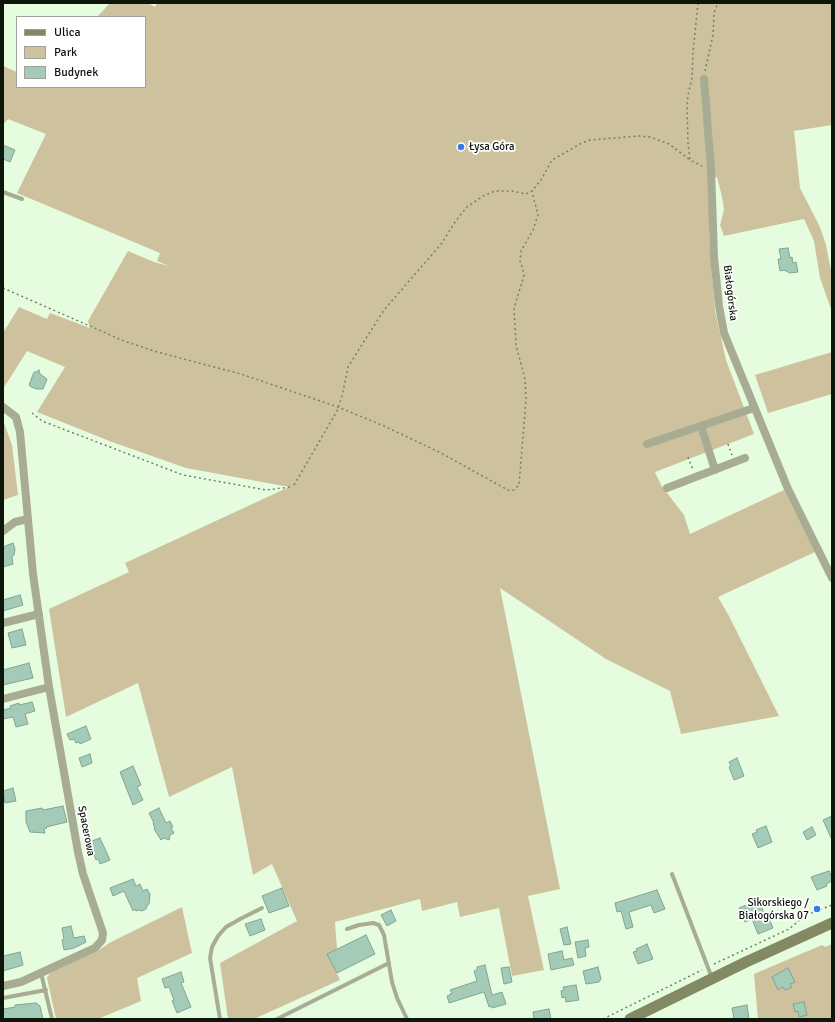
<!DOCTYPE html>
<html>
<head>
<meta charset="utf-8">
<style>
  body { margin:0 }
  #map { position:relative; width:835px; height:1022px; overflow:hidden; background:#e5fdde; font-family:Signika,sans-serif }
  canvas { display:block }
  .frame { position:absolute; inset:0; border:4px solid #0e160b; pointer-events:none }
  .legend { position:absolute; left:16px; top:16px; width:130px; height:72px; box-sizing:border-box; background:#fff; border:1px solid #9fa29d; margin:0; padding:5px 7px; list-style:none; font-size:12px; color:#0e160b }
  .legend li { display:flex; align-items:center; gap:8px; height:20px }
  .legend b { width:20px; border:1px solid #9fa29d }
</style>
</head>
<body>
<div id="map">
<canvas width="835" height="1022"></canvas>
<div class="frame"></div>
<ul class="legend">
<li><b style="height:5px;background:#838962"></b>Ulica</li>
<li><b style="height:11px;background:#cec29e"></b>Park</li>
<li><b style="height:11px;background:#a4cbb7"></b>Budynek</li>
</ul>
</div>
<script>
const ctx = document.querySelector('canvas').getContext('2d');
ctx.lineJoin = 'round';
function fillPath(path, color) {
  ctx.fillStyle = color;
  ctx.fill(path, 'evenodd');
}
function poly(rows) {
  const path = new Path2D();
  for (const r of rows) {
    path.moveTo(r[0], r[1]);
    for (let i = 2; i < r.length; i += 2) path.lineTo(r[i], r[i + 1]);
  }
  return path;
}
function strokePath(path, color, width, dash) {
  ctx.strokeStyle = color;
  ctx.lineWidth = width;
  ctx.lineCap = dash ? 'butt' : 'round';
  ctx.setLineDash(dash || []);
  ctx.stroke(path);
}
function write(font, color, halo, rows, align = 'center') {
  ctx.font = font + ' Signika,sans-serif';
  ctx.lineWidth = 3.5;
  ctx.setLineDash([]);
  ctx.textBaseline = 'middle';
  ctx.strokeStyle = halo;
  ctx.fillStyle = color;
  for (const [text, x, y, turn = 0] of rows) {
    ctx.save();
    ctx.translate(x, y);
    ctx.rotate((+turn || 0) * Math.PI / 180);
    ctx.textAlign = isNaN(turn) ? turn : align;
    if (halo) ctx.strokeText(text, 0, 0);
    ctx.fillText(text, 0, 0);
    ctx.restore();
  }
}
const green = poly([
  [110,3,148,3,155,7,157,3,832,3,832,125,794,131,800,188,820,227,826,245,832,275,832,312,820,278,814,241,804,219,724,236,720,225,724,210,722,197,717,177,709,179,709,237,715,311,726,360,754,434,655,472,661,485,684,515,690,534,784,490,815,552,718,597,729,616,779,716,681,734,670,691,606,659,500,588,560,889,528,896,544,970,512,976,499,908,460,917,457,902,422,911,420,899,335,922,337,949,328,954,340,980,254,1019,228,1019,220,963,297,921,272,864,253,875,232,767,169,797,138,683,66,717,49,609,129,572,125,563,289,487,186,468,112,442,37,412,65,367,27,351,3,389,3,333,19,307,47,319,50,313,90,328,88,321,128,251,154,262,169,266,157,261,160,253,17,193,46,134,8,119,3,125,3,66,17,72,17,87,145,87,145,17,97,17],
  [832,352,832,394,768,413,755,375],
  [3,420,12,445,18,495,3,500],
  [182,907,192,953,137,978,141,1001,98,1019,56,1019,47,978,50,973,96,952,111,942],
  [832,944,832,1019,758,1019,754,974,822,945,825,947]
]);
const building = poly([
  [3,145,15,150,10,162,3,159,3,145],
  [788,248,790,258,792,257,793,263,796,262,798,272,790,273,784,270,780,271,778,259,781,259,779,249,788,248],
  [39,370,40,374,47,379,43,389,37,389,31,387,29,385,34,372,36,372,39,370],
  [13,543,15,549,14,555,12,557,13,564,3,567,3,548,5,548,5,546,13,543],
  [20,595,23,605,3,611,3,600,20,595],
  [22,629,26,645,12,648,8,633,22,629],
  [29,663,33,678,3,685,3,670,29,663],
  [32,702,35,711,25,714,28,724,16,727,13,717,3,719,3,710,11,708,10,706,19,703,19,705,32,702],
  [86,726,91,739,80,744,79,742,76,743,74,739,70,740,67,734,86,726],
  [90,754,92,763,82,767,79,758,90,754],
  [737,758,744,776,734,780,729,767,731,766,729,762,737,758],
  [133,766,141,785,137,787,143,800,133,805,120,772,133,766],
  [13,788,16,801,5,803,3,791,13,788],
  [63,806,67,822,46,827,47,828,44,829,45,833,30,832,26,822,26,811,42,808,43,810,63,806],
  [159,808,166,823,170,821,173,827,171,828,174,833,170,835,169,840,164,838,161,840,154,829,155,828,153,823,154,823,149,813,159,808],
  [832,816,832,840,823,820,832,816],
  [766,826,772,842,758,848,752,834,757,832,756,830,766,826],
  [812,827,816,835,807,840,803,832,812,827],
  [100,838,110,860,100,864,98,859,96,860,89,842,100,838],
  [829,871,832,878,832,881,826,884,827,886,817,890,811,877,829,871],
  [133,879,136,886,140,884,143,891,147,889,150,894,149,904,147,906,146,909,142,911,139,910,136,911,135,909,133,911,124,891,113,896,110,888,133,879],
  [282,888,289,906,269,913,262,896,282,888],
  [657,890,665,909,654,913,651,905,629,912,633,927,626,929,621,911,617,912,615,903,657,890],
  [759,900,765,917,768,916,773,928,758,934,752,919,745,922,739,908,759,900],
  [391,910,396,921,387,926,381,915,391,910],
  [261,919,265,930,250,936,245,924,261,919],
  [71,926,74,938,84,936,86,942,74,948,64,950,62,940,64,939,62,928,71,926],
  [567,927,571,944,564,945,560,929,567,927],
  [366,935,375,954,337,973,327,954,366,935],
  [588,940,589,947,585,948,586,956,578,958,575,942,588,940],
  [647,944,653,959,638,964,633,952,637,951,636,949,647,944],
  [562,951,564,960,572,958,574,965,551,970,548,954,562,951],
  [20,952,23,965,3,971,3,956,20,952],
  [485,965,492,995,502,992,506,1004,492,1008,491,1006,489,1007,484,992,449,1003,447,996,450,995,450,994,452,993,450,990,477,981,474,971,477,970,477,967,485,965],
  [509,967,512,982,504,984,501,968,509,967],
  [598,967,601,979,599,982,586,984,583,971,598,967],
  [788,968,795,982,790,984,792,987,785,990,783,987,778,990,772,977,788,968],
  [181,972,184,982,181,983,191,1007,177,1013,172,1001,174,1000,169,987,165,988,162,979,181,972],
  [576,985,579,1000,566,1002,565,997,562,998,561,991,564,990,563,987,576,985],
  [804,1002,807,1015,799,1017,798,1011,795,1012,793,1004,804,1002],
  [36,1003,40,1006,43,1019,3,1019,3,1009,15,1007,15,1005,36,1003],
  [747,1005,749,1019,734,1019,732,1008,747,1005],
  [549,1009,551,1019,534,1019,533,1012,549,1009]
]);
const path = poly([
  [698,3,693,52,692,78,688,95,687,108,688,143,690,160,702,166],
  [705,71,713,35,714,13,718,3],
  [3,288,124,341,157,352,241,374,338,407,384,426,439,452,508,490,514,490,519,485,526,400,525,379,516,345,514,308,524,276,523,269,520,261,521,251,533,230,538,215,532,191],
  [32,413,42,421,183,475,266,490,290,487],
  [728,444,732,455],
  [688,457,693,470],
  [294,485,337,411,342,396,348,367,363,343,384,310,442,243,455,222,467,207,483,196,495,191,512,191,526,194,532,191,541,180,552,160,582,143,590,140,639,136,650,137,669,144,690,160],
  [714,964,789,929,806,915,832,905],
  [603,1019,702,970]
]);
const lane = poly([
  [3,192,22,199],
  [672,874,712,978],
  [347,929,359,925,373,923,379,925,384,935,392,982,397,998,407,1019],
  [41,973,52,1019],
  [3,998,46,990],
  [220,1019,210,958,212,947,218,936,226,927,242,918,262,908],
  [277,1019,389,963]
]);
const street = poly([
  [704,79,711,169,714,257,719,306,724,333,788,489,832,578],
  [3,407,16,417,20,432,33,574,49,687,78,852,83,874,103,933,102,940,95,948,21,982,3,986],
  [701,426,715,470],
  [647,444,754,408],
  [667,488,745,458],
  [3,531,15,522,28,519],
  [3,623,39,614],
  [3,699,49,687]
]);
const secondary = poly([
  [630,1019,746,962,832,923]
]);
const markers = [
  [461,147,4,"#377ae8"],
  [817,909,4,"#377ae8"]
];
const poiNames = [
  ["Łysa Góra",469,147],
  ["Sikorskiego /",809,903,"right"],
  ["Białogórska 07",809,916,"right"]
];
const streetNames = [
  ["Białogórska",730,293,83],
  ["Spacerowa",86,831,79]
];
fillPath(green, '#cec29e');
fillPath(building, '#a4cbb7');
strokePath(building, '#80a592', 1);
strokePath(path, '#71816d', 1.5, [2, 3]);
strokePath(lane, '#a8ac92', 4);
strokePath(street, '#a8ac92', 8);
strokePath(secondary, '#838962', 11);
for (const [x, y, r, color] of markers) {
  const dot = new Path2D();
  dot.arc(x, y, r, 0, 2 * Math.PI);
  ctx.fillStyle = color;
  ctx.fill(dot);
  strokePath(dot, '#fff', 1.5);
}
write('11px', '#0e160b', '#fff', poiNames, 'left');
write('11px', '#0e160b', '#fff', streetNames);
</script>
</body>
</html>
